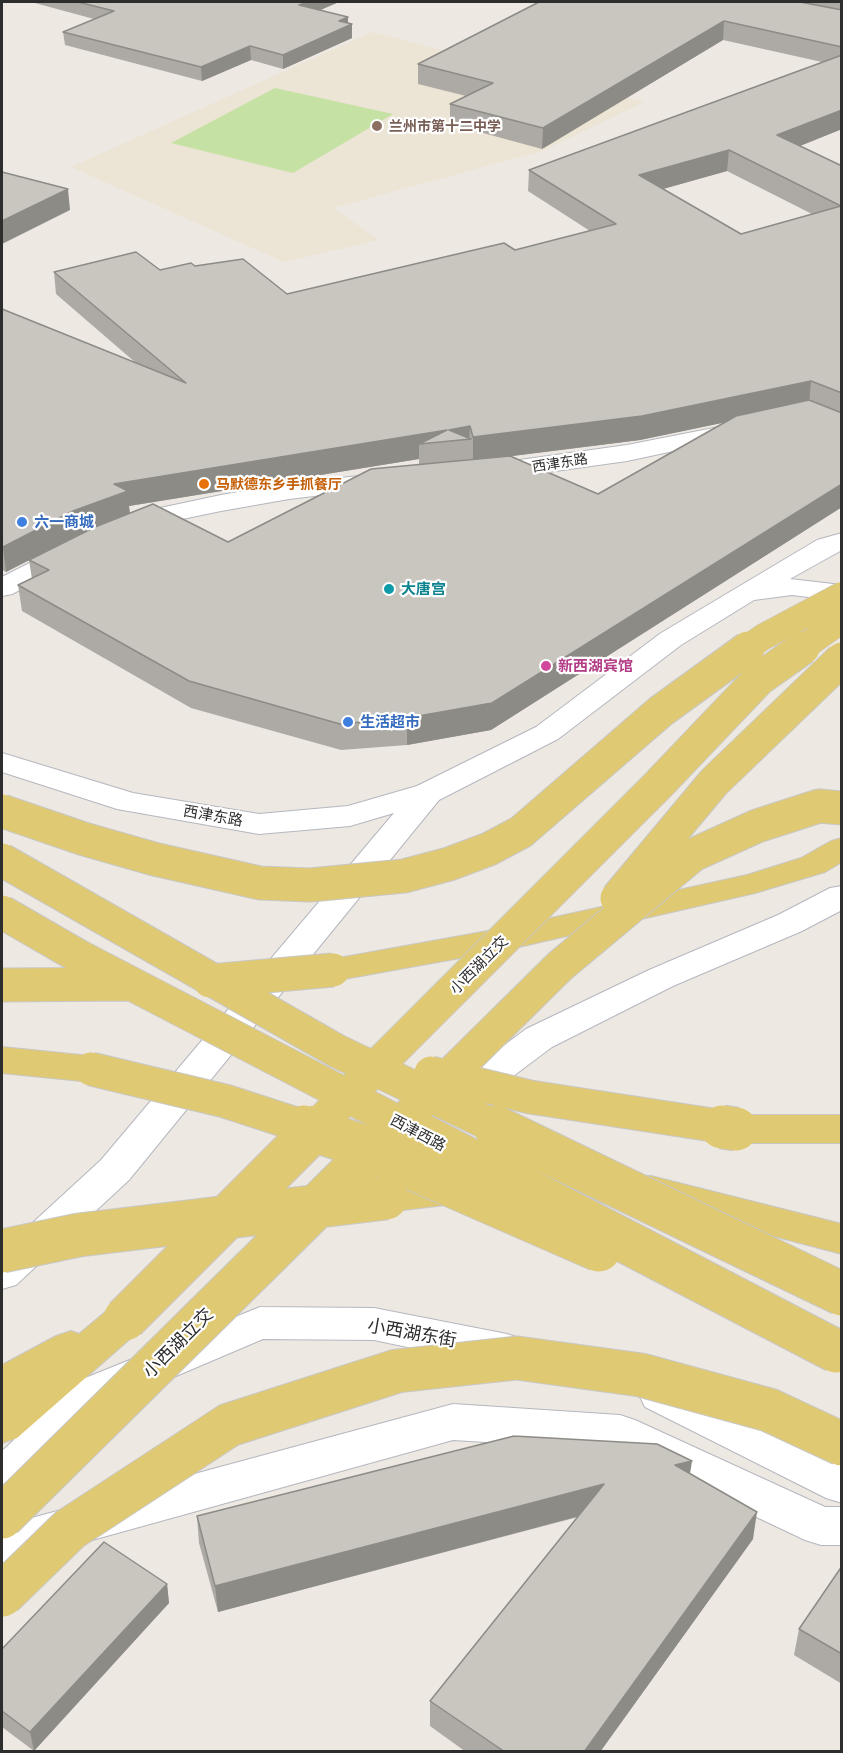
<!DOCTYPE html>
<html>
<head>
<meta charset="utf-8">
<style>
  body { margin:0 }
  #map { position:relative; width:843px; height:1753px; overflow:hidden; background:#ede8e2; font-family:Lato,sans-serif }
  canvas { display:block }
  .frame { position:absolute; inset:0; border:3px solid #2d2d2d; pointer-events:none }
</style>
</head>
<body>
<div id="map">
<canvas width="843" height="1753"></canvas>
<div class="frame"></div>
</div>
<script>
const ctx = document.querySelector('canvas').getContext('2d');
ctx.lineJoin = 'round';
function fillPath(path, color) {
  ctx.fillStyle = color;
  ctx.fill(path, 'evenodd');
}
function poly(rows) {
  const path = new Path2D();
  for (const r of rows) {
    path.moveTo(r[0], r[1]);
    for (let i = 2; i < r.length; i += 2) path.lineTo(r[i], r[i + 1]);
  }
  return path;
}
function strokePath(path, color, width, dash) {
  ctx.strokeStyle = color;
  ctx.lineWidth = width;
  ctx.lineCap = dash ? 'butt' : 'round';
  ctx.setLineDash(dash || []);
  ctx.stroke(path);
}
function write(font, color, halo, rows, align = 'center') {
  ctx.font = font + ' Lato,"Noto Sans SC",sans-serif';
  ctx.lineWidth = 4.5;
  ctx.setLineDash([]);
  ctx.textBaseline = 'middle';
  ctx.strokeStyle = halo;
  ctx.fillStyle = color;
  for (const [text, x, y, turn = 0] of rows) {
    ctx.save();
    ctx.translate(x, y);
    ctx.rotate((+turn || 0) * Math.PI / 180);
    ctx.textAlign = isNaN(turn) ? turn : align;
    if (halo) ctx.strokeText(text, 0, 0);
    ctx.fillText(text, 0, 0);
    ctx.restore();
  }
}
const education = poly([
  [372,32,644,102,542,151,333,208,379,240,284,262,71,167]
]);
const pitch = poly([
  [275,88,393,114,293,173,171,143]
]);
const minor = poly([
  [739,423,748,425,751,430,748,435,627,461,491,480,482,477,478,472,482,467,491,464,627,445,739,423],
  [380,474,389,477,393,482,389,487,289,499,221,511,163,523,130,535,121,533,117,527,121,521,146,511,221,495,289,483,380,474],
  [69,546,79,548,83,554,79,560,12,594,2,596,2,577,59,548,69,546],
  [453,1404,620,1415,635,1420,825,1507,842,1507,842,1545,821,1545,805,1540,615,1450,453,1440,2,1565,2,1526,453,1404]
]);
const tertiary = poly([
  [842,533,842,550,790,579,842,585,842,601,792,595,754,600,681,645,558,739,439,800,129,1180,16,1285,2,1289,2,1251,101,1160,394,813,350,826,259,834,117,809,2,772,2,753,133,793,259,814,348,806,417,786,536,727,661,633,817,540,842,533],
  [842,886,842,910,802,931,673,986,552,1047,472,1107,459,1111,446,1107,440,1098,446,1089,526,1029,649,970,778,915,830,888,842,886],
  [260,1307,374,1308,507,1334,522,1339,528,1351,522,1363,507,1368,374,1340,263,1339,108,1405,18,1491,2,1496,2,1451,78,1381,260,1307],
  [660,1378,675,1383,842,1464,842,1503,826,1498,645,1407,639,1395,645,1383,660,1378]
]);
const primary = poly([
  [842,838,842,862,825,872,755,893,510,949,333,981,321,978,316,970,321,962,333,959,510,927,747,875,801,858,831,841,842,838],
  [2,1047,91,1056,104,1060,109,1069,104,1078,91,1082,2,1073,2,1047],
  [736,1115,842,1115,842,1143,736,1143,723,1139,717,1129,723,1119,736,1115],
  [526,1172,651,1176,842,1224,842,1254,651,1204,526,1200,512,1196,507,1186,512,1176,526,1172],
  [462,1175,476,1179,481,1189,476,1199,462,1203,386,1212,372,1208,367,1198,372,1188,386,1184,462,1175],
  [125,1303,140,1308,146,1319,140,1330,17,1438,2,1443,2,1365,56,1336,71,1331,79,1334,110,1308,125,1303]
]);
const primaryBridgeFar2 = poly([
  [746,649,763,637,842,595],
  [801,649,842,620]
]);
const primaryBridgeFar1 = poly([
  [2,811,84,839,154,859,260,883,310,885,404,876,449,864,489,849,521,832,661,711,748,648],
  [2,860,337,1051,498,1128],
  [617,898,714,782,842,659],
  [2,912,80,957,409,1128],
  [210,981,333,970],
  [2,985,129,984],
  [91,1069,225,1101,308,1128],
  [431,1073,530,1097,732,1128],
  [315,1128,659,784,759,679,803,648],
  [396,1128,560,966,693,855,757,826,819,806,842,808]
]);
const primaryBridge = poly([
  [304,1127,359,1145,599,1250],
  [406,1127,836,1351],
  [495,1127,842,1294],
  [722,1127,736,1129],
  [2,1251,79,1235,386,1198],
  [125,1319,317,1127],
  [2,1517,397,1127],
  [2,1595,70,1529,229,1425,397,1371,517,1358,641,1375,769,1410,842,1444]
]);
const wall = poly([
  [31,2,339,2,319,10,348,17,348,23,352,38,283,69,251,60,202,81,65,45,63,32,94,19],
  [539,2,842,2,842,129,800,146,842,166,842,507,491,730,407,745,341,750,191,708,22,611,18,585,32,579,29,560,81,534,76,536,6,572,2,570,2,309,136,363,56,294,54,272,160,270,195,266,287,294,515,250,590,231,528,191,529,170,822,62,723,40,542,149,450,124,450,104,466,96,418,84,418,64],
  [727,171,812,214,741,234,663,189],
  [725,422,598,494,511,456,640,440],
  [419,459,419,464,228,542,130,513,129,506],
  [690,1474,753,1539,600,1752,466,1752,430,1726,430,1701,578,1517,218,1612,199,1543,197,1516],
  [842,1566,842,1684,794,1655,799,1629],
  [167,1584,169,1603,34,1751,2,1727,2,1649]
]);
const shadedWall = poly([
  [308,2,339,2,300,19,299,5],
  [348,17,348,26,352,24,352,38,283,69,283,55,339,21],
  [724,21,723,40,542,149,543,128],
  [250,46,251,60,202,81,201,67],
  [842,110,842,129,775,156,777,135],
  [729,150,727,171,638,196,639,175],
  [68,189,70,210,2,244,2,221],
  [811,381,809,405,640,440,473,461,473,437],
  [470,426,469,440,449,430],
  [447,430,419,444,419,459,129,506,130,516,76,536,6,572,3,547,114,484],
  [842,484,842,507,491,730,407,745,407,718],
  [692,1461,688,1487,675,1465],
  [604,1484,602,1510,218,1612,215,1586],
  [757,1512,753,1539,600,1752,584,1752],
  [167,1584,169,1603,34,1751,30,1732]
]);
const building = poly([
  [78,2,308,2,299,5,348,17,339,21,352,24,283,55,250,46,201,67,63,32,114,11,78,2],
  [539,2,800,2,842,10,842,47,724,21,543,128,450,104,493,83,418,64,539,2],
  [842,55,842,110,777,135,842,166,842,393,811,381,642,416,473,437,470,426,449,430,471,439,419,444,447,430,114,484,128,491,73,511,3,547,2,546,2,309,186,383,54,272,136,252,160,270,191,263,195,266,243,259,287,294,504,243,515,250,616,224,529,170,842,55],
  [729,150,841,206,741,234,639,175,729,150],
  [2,172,68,189,2,221,2,172],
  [809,400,842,413,842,484,492,703,407,718,340,724,189,681,18,585,49,570,29,560,95,527,153,504,228,542,371,469,510,456,598,494,736,416,809,400],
  [514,1436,657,1444,692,1461,675,1465,757,1512,584,1752,505,1752,430,1701,604,1484,215,1586,197,1516,514,1436],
  [104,1542,167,1584,30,1732,2,1711,2,1649,104,1542],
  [842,1566,842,1654,799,1629,842,1566]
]);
const markers = [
  [377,126,6,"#8d6e63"],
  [204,484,6,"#e8710a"],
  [22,522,6,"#3f7fe0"],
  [389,589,6,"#0f9aa8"],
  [546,666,6,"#d1479c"],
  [348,722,6,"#3f7fe0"]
];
const farEducationnames = [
  ["兰州市第十二中学",389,126]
];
const farStreetnames = [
  ["西津东路",560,463,-9]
];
const farFoodnames = [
  ["马默德东乡手抓餐厅",216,484]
];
const shopNames = [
  ["六一商城",34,522],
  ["生活超市",360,722]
];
const cultureNames = [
  ["大唐宫",401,589]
];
const hotelNames = [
  ["新西湖宾馆",558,666]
];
const streetNames = [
  ["西津东路",213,816,10],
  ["小西湖立交",479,965,-45],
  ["西津西路",418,1133,28]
];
const nearStreetnames = [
  ["小西湖东街",412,1333,10],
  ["小西湖立交",178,1343,-45]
];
fillPath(education, '#ece4d4');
fillPath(pitch, '#c5e1a3');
strokePath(minor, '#b5b7bf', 2);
strokePath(tertiary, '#b5b7bf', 2);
strokePath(primary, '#c8c8c8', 2);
fillPath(minor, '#fff');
fillPath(tertiary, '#fff');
fillPath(primary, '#e0c973');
strokePath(primaryBridgeFar2, '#c8c8c8', 27, []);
strokePath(primaryBridgeFar1, '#c8c8c8', 35, []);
strokePath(primaryBridge, '#c8c8c8', 45, []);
strokePath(primaryBridgeFar2, '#e0c973', 26);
strokePath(primaryBridgeFar1, '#e0c973', 33);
strokePath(primaryBridge, '#e0c973', 43);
fillPath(wall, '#adaaa5');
fillPath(shadedWall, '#8d8b86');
fillPath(building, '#c9c6c0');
strokePath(building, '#8d8b86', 1.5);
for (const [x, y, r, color] of markers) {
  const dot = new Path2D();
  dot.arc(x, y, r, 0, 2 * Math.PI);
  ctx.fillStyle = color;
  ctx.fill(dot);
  strokePath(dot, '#fff', 2);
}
write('bold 14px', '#785e54', '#fff', farEducationnames, 'left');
write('14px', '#2d2d2d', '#fff', farStreetnames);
write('bold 14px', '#c56008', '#fff', farFoodnames, 'left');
write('bold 15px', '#366cbe', '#fff', shopNames, 'left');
write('bold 15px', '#0d838f', '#fff', cultureNames, 'left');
write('bold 15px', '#b23c85', '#fff', hotelNames, 'left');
write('15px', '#2d2d2d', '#fff', streetNames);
write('18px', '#2d2d2d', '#fff', nearStreetnames);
</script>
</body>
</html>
